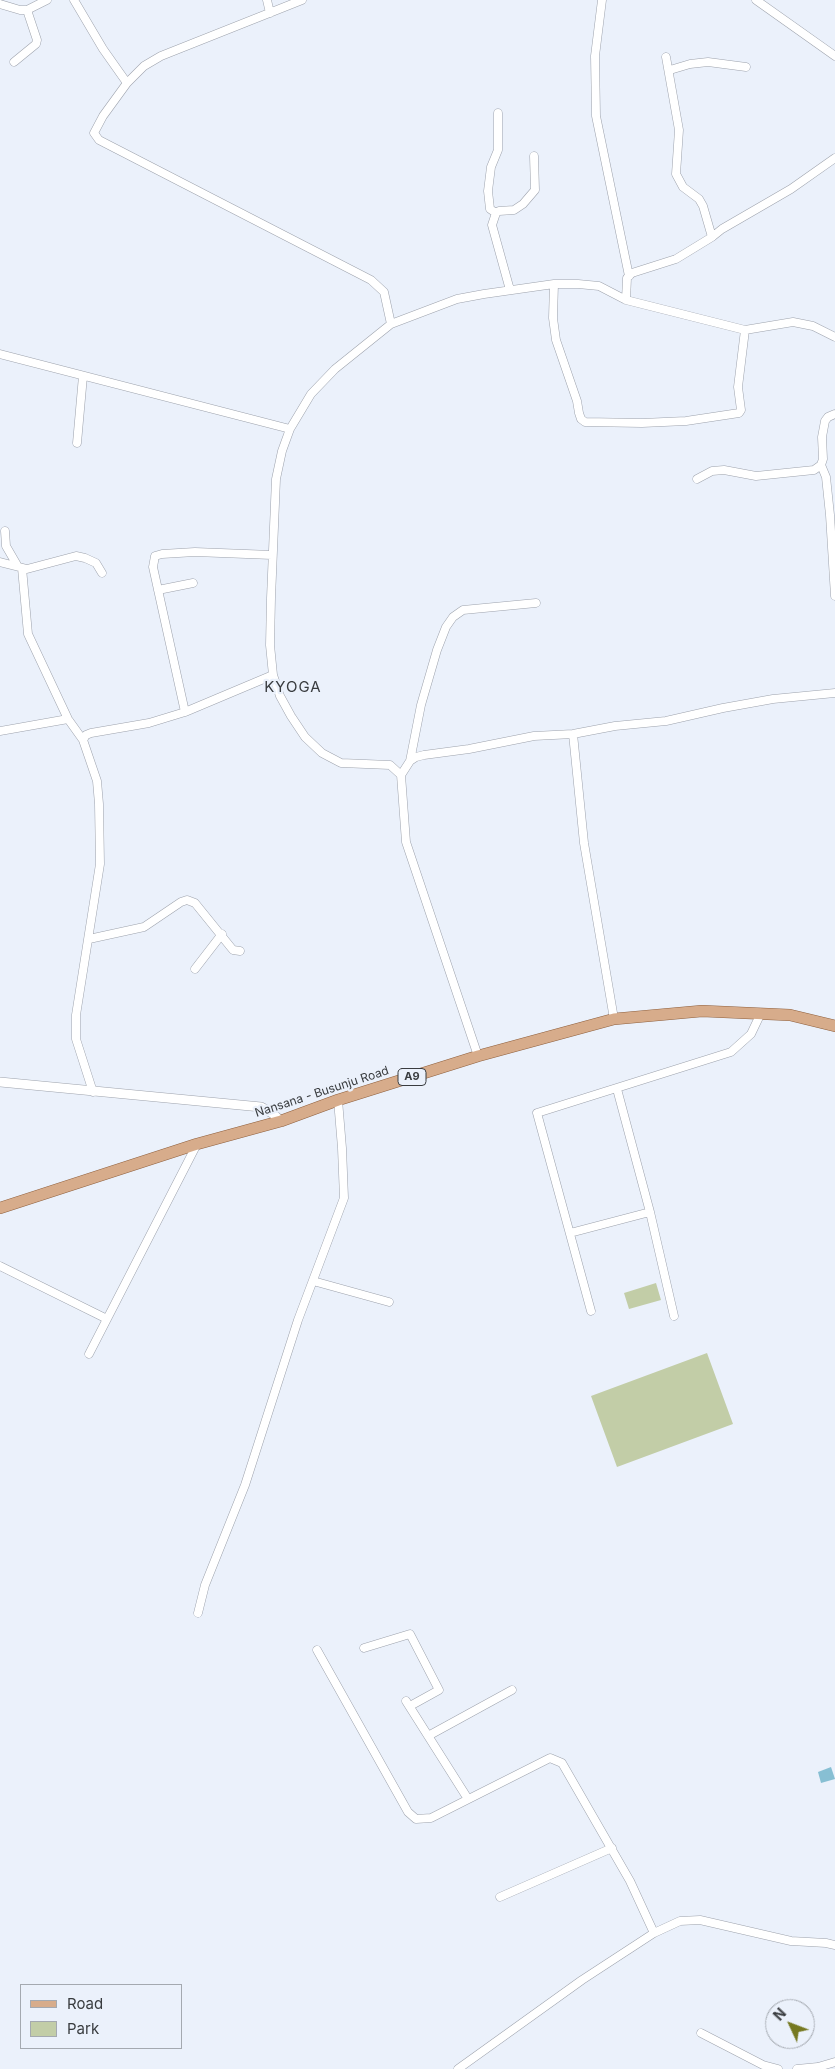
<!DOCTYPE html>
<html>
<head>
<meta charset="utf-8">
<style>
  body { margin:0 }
  #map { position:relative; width:835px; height:2069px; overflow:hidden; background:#ebf1fb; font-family:Inter,sans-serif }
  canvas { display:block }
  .legend { position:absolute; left:20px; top:1984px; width:162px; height:65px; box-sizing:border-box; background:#ebf1fb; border:1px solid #a4a9b0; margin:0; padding:6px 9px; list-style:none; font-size:15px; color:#393c3f }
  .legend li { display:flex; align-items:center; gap:10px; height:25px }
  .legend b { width:25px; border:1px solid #a4a9b0 }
  .north { position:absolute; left:765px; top:1999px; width:50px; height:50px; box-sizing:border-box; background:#ebf1fb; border:1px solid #a4a9b0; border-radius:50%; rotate:313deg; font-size:14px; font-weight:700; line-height:20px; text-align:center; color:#393c3f }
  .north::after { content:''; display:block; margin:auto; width:18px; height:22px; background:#767921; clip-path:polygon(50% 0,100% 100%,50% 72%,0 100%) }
</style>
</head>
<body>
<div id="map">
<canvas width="835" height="2069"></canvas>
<ul class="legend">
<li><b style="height:6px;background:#d7ac8b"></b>Road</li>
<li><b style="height:14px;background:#c2cda7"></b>Park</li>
</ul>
<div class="north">N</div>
</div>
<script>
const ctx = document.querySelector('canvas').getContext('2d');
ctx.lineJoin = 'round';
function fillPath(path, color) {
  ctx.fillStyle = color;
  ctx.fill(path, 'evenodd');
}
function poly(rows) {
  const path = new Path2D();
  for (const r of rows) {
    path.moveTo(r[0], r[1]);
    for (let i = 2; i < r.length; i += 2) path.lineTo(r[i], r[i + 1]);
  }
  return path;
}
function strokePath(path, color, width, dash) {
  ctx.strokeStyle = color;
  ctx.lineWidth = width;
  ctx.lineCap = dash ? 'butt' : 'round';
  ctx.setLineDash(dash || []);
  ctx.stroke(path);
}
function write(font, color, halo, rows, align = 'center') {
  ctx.font = font + ' Inter,sans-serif';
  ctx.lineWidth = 4.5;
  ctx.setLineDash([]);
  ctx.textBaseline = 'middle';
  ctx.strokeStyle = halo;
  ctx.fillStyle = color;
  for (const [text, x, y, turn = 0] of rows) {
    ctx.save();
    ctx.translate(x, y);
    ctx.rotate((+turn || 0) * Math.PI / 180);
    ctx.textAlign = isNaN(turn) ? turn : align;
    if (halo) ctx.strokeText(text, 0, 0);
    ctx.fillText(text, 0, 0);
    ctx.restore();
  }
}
const green = poly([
  [656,1283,661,1300,629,1309,624,1293],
  [707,1353,733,1424,617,1467,591,1396]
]);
const water = poly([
  [831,1767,835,1779,821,1783,818,1772]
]);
const minor = poly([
  [74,0,103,49,127,83,103,116,94,133,99,140,371,280,384,292,391,324],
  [267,0,270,13],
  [602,0,595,56,596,116,629,276],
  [756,0,835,56],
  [0,4,20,10,27,10,47,0],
  [666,57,679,130,676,174,683,187,699,199,703,206,712,237],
  [14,62,36,44,37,40,27,10],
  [670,70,690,64,708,62,746,67],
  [127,83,144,66,161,56,302,0],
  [496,213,490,209,488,191,491,167,498,150,498,113],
  [554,284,553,318,556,340,577,401,579,413,581,419,585,422,642,423,686,421,739,413,741,410,738,387,745,330],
  [510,290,492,225,496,213,499,211,514,210,523,204,535,190,534,156],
  [626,300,627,278,632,273,676,259,712,237,722,229,791,189,835,158],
  [0,354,290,429],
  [77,443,83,376],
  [821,465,826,477,830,515,835,596],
  [697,479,712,471,724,470,756,476,814,470,821,465,823,459,822,437,825,421,828,417,835,414],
  [5,531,6,546,17,565],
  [0,562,27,569,76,556,85,558,96,563,102,573],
  [22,568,28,634,68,719,83,740],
  [158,590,193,583],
  [185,712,153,567,155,556,162,554,195,552,272,555],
  [0,731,68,719],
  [573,734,584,843,614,1019],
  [410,761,421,705,437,650,446,627,453,617,463,610,536,603],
  [401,775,410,761,416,757,424,755,469,749,534,736,573,734,615,726,666,721,723,708,773,699,835,693],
  [89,939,144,927,181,902,187,900,195,903,233,950,240,951],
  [195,969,222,934],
  [478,1056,406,842,401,775,390,765,341,763,322,753,305,737,291,716,280,696,273,675,270,645,271,598,276,479,282,451,290,429,311,394,335,369,391,324,457,299,484,294,554,284,578,284,599,286,626,300,745,330,793,322,813,326,835,337],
  [617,1089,650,1212,674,1316],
  [93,1092,76,1039,76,1015,100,864,99,804,97,781,83,740,86,735,91,733,149,723,185,712,273,675],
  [570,1233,650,1212],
  [0,1266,107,1319],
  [313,1281,389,1302],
  [591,1311,537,1113,731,1052,751,1034,761,1013],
  [89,1354,197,1144],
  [198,1613,205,1585,245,1485,298,1320,344,1198,342,1148,338,1100],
  [364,1648,410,1634,439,1690,410,1706],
  [317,1650,408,1812,416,1819,431,1818,550,1758,562,1763,630,1881,654,1933],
  [406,1701,468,1799],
  [428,1736,512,1690],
  [500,1897,612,1848],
  [701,2033,763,2065,778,2069],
  [458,2069,582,1980,654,1933,680,1921,700,1920,791,1941,826,1943,835,1945],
  [797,2069,818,2067,835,2062]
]);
const tertiary = poly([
  [0,1082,261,1107,272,1113,281,1121]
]);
const primary = poly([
  [0,1208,197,1144,281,1121,338,1100,478,1056,614,1019,702,1011,790,1015,835,1026]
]);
const shields = [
  [412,1077,28]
];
const shieldNames = [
  ["A9",412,1077]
];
const streetNames = [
  ["Nansana - Busunju Road",322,1092,-18]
];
const quarterNames = [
  ["KYOGA",293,687]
];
fillPath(green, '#c2cda7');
fillPath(water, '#87bfd3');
strokePath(minor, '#9da2ac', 9);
strokePath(tertiary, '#9da2ac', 10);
strokePath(primary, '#8f603e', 12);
strokePath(minor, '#fff', 8);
strokePath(tertiary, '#fff', 9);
strokePath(primary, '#d7ac8b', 11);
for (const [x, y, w] of shields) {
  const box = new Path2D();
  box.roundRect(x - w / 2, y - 8.5, w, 17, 4);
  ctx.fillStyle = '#ebf1fb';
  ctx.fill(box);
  strokePath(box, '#393c3f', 1);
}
write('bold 11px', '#393c3f', null, shieldNames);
write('12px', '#393c3f', '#ebf1fb', streetNames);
ctx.letterSpacing = '1px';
write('15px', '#393c3f', '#ebf1fb', quarterNames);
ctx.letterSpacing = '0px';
</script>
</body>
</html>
